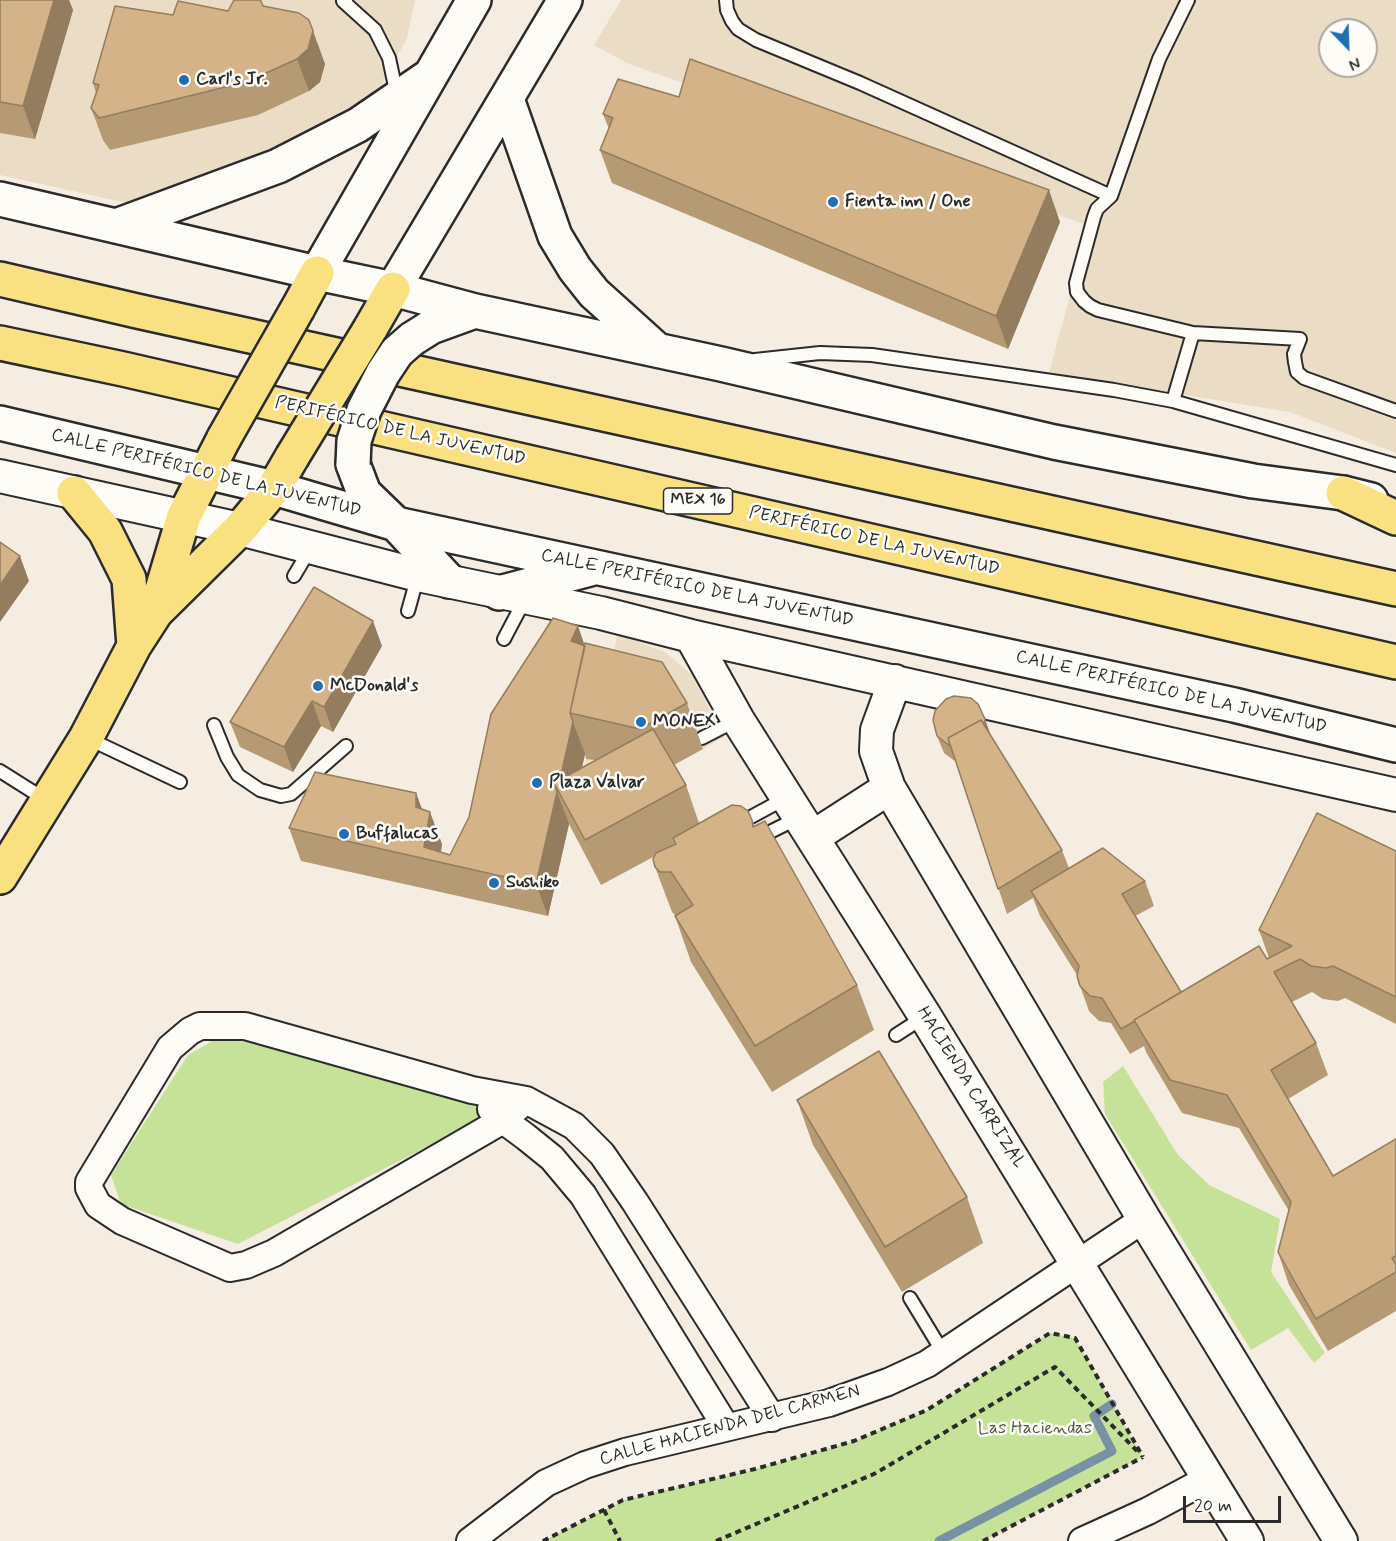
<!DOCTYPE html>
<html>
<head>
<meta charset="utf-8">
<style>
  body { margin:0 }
  #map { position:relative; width:1396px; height:1541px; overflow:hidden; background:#f5ede1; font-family:Mynerve,sans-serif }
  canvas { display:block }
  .north { position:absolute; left:1318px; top:18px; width:60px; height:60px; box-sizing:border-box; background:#fdfcf7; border:2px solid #a9a8a5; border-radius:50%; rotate:157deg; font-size:16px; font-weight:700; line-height:24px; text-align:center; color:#2b2b2b }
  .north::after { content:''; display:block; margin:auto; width:21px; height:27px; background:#1f6fb2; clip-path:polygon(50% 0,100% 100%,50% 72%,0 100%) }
  .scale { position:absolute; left:1183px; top:1496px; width:98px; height:27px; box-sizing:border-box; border:3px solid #2b2b2b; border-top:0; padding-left:8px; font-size:18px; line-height:21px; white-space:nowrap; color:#2b2b2b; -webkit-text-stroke:4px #fdfcf7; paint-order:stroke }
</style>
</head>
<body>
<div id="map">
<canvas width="1396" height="1541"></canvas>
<div class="north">N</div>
<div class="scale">20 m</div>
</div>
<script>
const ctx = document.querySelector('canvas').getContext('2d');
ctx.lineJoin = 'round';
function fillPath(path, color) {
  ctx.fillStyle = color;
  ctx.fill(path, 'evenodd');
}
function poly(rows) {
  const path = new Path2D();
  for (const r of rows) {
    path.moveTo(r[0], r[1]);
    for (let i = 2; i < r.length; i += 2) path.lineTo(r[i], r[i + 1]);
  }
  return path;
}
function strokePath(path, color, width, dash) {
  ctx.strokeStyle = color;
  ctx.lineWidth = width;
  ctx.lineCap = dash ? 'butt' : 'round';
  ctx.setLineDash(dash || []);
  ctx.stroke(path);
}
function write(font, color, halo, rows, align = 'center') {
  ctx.font = font + ' Mynerve,sans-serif';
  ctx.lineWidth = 5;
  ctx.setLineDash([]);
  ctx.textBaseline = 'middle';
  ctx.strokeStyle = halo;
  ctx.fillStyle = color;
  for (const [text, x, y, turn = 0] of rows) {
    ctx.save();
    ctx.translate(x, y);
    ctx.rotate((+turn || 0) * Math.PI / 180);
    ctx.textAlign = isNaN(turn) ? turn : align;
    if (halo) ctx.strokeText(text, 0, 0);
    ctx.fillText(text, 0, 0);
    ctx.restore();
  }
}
const built = poly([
  [0,0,415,0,407,38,377,94,347,114,266,159,132,204,0,175],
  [621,0,1396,0,1396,453,1290,412,1049,373,1069,299,1084,224,629,64,594,45],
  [1330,30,1366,30,1366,66,1330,66],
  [618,634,665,652,692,675,724,737,570,823]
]);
const green = poly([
  [228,1032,496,1111,238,1244,121,1204,111,1175,188,1055],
  [1123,1066,1178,1155,1209,1185,1280,1219,1271,1272,1325,1353,1314,1363,1288,1328,1251,1350,1105,1114,1103,1082],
  [1050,1333,1075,1338,1143,1457,983,1541,543,1541,623,1500,755,1469,854,1441,927,1410]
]);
const stream = poly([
  [939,1541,1112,1451,1094,1416,1112,1404]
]);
const path = poly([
  [604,1510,620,1541],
  [543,1541,623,1500,755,1469,854,1441,927,1410,1050,1333,1075,1338,1143,1457],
  [716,1541,876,1473,1055,1367,1138,1452],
  [983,1541,1143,1457]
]);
const service = poly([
  [346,0,343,1,375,30,389,58,397,96],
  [726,0,727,10,732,21,738,29,756,40,860,83,1111,196],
  [1188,0,1159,59,1111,196,1097,209,1094,217,1076,283,1077,292,1084,301,1090,306,1098,310,1193,333],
  [755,360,820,353,872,355,1114,390,1173,401,1396,465],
  [1173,401,1193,333,1300,339,1294,354,1295,362,1297,372,1304,378,1396,411],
  [294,576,310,549],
  [408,611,418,575],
  [504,639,525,599],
  [214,725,227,757,238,775,260,790,281,796,291,794,346,746],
  [87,738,180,782],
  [702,738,737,720],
  [0,771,46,800],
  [738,824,786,798],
  [758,838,798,818],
  [896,1035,924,1017],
  [910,1298,944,1354]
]);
const minor = poly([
  [526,1100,503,1120,274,1253,246,1265,230,1268,122,1221,98,1205,89,1188,89,1182,170,1048,190,1031,200,1026,245,1026,472,1090,526,1100,574,1126,602,1154,635,1202,772,1418],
  [491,1109,503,1120,526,1137,552,1158,583,1195,726,1427],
  [470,1541,546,1483,585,1465,625,1452,829,1403,888,1382,927,1364,1144,1219],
  [1082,1541,1148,1511,1208,1479]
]);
const tertiary = poly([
  [0,476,240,529,418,575,601,613,691,636,1396,795],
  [691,636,738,720,925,1016,1247,1541],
  [895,681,877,730,876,751,889,788,1144,1219,1341,1541],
  [813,837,889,788]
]);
const secondary = poly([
  [507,99,555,236,575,269,594,293,655,348],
  [0,199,317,273,393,289,475,311,721,364,1054,442,1253,481,1343,493,1371,500],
  [116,226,278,166,358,125,431,75],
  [317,273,474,0],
  [393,289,565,0],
  [412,339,431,327,475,311],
  [0,423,274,488,396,524,1234,705,1396,745],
  [353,464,364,493,396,524,449,581],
  [499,593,590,569]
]);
const primary = poly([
  [298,308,317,273],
  [370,329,393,289],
  [74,493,105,531,129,579,134,646],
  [156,610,184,516,224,438],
  [0,877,86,738,134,646,156,612,240,529,274,488,292,457]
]);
const trunk = poly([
  [0,279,137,311,1396,589],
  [0,343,123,369,1396,662],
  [1343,493,1396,518]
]);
const secondaryBridge = poly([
  [353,464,354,441,364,410,383,373,397,352,412,339]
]);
const primaryBridge = poly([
  [224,438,298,308],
  [292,457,370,329]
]);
const wall = poly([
  [0,0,69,0,73,10,35,139,0,133],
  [261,1,263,7,325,64,320,82,309,91,258,115,110,150,103,140,91,108,96,93,93,83,228,11],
  [603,114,1060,222,1008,349,612,183,600,150,609,129],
  [585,645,687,703,703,749,674,765,686,785,699,823,752,820,755,827,857,985,874,1030,772,1092,691,962,675,916,676,916,672,912,655,867,655,856,601,885,569,824,548,916,301,861,289,828,416,793,422,809,442,844,441,852,450,855],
  [585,754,586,759,595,760,582,768],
  [382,646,333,732,321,726,293,772,240,747,230,722],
  [937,736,991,736,1062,850,1069,868,1145,881,1154,906,1135,916,1181,992,1269,958,1259,930,1396,851,1396,1024,1345,998,1338,1001,1323,999,1312,992,1292,1002,1316,1043,1328,1075,1288,1099,1333,1176,1396,1139,1396,1311,1328,1351,1289,1285,1278,1252,1289,1211,1239,1128,1182,1113,1146,1052,1144,1046,1130,1054,1111,1023,1099,1021,1089,1011,1080,986,1077,975,1040,916,1033,898,1007,914,956,762,944,753],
  [797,1100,967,1197,983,1243,902,1292,813,1145]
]);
const shadedWall = poly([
  [54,0,69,0,73,10,35,139,23,106],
  [309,20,325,64,320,82,309,91,297,59],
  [1049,190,1060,222,1008,349,996,316],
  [20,556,29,581,0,622,0,585],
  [373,621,382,646,333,732,324,707],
  [578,626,589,658,571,641],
  [312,701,321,726,293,772,284,747],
  [985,719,991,736,984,728],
  [573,722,585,754,571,815,558,790],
  [557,792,569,824,548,916,536,884],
  [416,793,428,826,430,812,442,844,439,862,424,847,416,807]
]);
const building = poly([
  [0,0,54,0,23,106,0,102,0,0],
  [234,0,260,0,261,1,263,6,299,13,309,20,313,31,308,49,297,59,246,82,99,118,91,108,99,85,93,83,115,6,173,15,178,1,228,11,234,0],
  [690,59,1049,190,996,316,600,150,613,118,603,114,618,79,679,97,690,59],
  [0,542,20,556,0,585,0,542],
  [314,587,373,621,324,707,312,701,284,747,230,722,314,587],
  [553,618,578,626,571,641,585,646,570,713,573,722,560,779,554,783,557,792,536,884,289,828,315,772,416,793,416,807,430,812,424,847,450,855,469,817,491,714,553,618],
  [585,643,662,662,687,703,640,729,570,713,585,643],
  [954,696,971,698,978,704,985,719,985,725,981,720,948,738,950,746,937,736,933,720,935,711,946,699,954,696],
  [981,720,1062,850,998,889,948,738,981,720],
  [653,729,686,785,585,840,554,783,653,729],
  [732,805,741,806,748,811,752,820,753,827,765,821,857,985,755,1046,675,916,693,905,671,872,660,872,655,867,653,859,656,853,676,844,673,838,732,805],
  [1317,813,1396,851,1396,997,1333,966,1326,968,1311,966,1300,959,1274,972,1316,1043,1271,1070,1333,1176,1396,1139,1396,1256,1392,1258,1396,1265,1396,1272,1316,1319,1278,1252,1291,1202,1227,1095,1170,1080,1134,1020,1259,946,1267,959,1292,946,1259,930,1317,813],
  [1103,848,1145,881,1122,894,1181,992,1134,1020,1135,1021,1121,1029,1102,998,1090,996,1080,986,1077,976,1079,966,1031,891,1103,848],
  [879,1051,967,1197,885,1247,797,1100,879,1051]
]);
const markers = [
  [184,80,6,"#1f6fb2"],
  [833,202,6,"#1f6fb2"],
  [318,686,6,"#1f6fb2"],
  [641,722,6,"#1f6fb2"],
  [537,783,6,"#1f6fb2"],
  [344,834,6,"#1f6fb2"],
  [494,883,6,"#1f6fb2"]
];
const shields = [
  [698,501,69]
];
const shieldNames = [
  ["MEX 16",698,501]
];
const poiNames = [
  ["Carl's Jr.",196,80],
  ["Fienta inn / One",845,202],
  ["McDonald's",330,686],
  ["MONEX",653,722],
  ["Plaza Valvar",549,783],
  ["Buffalucas",356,834],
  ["Sushiko",506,883]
];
const streetNames = [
  ["PERIFÉRICO DE LA JUVENTUD",400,432,13],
  ["CALLE PERIFÉRICO DE LA JUVENTUD",206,474,14],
  ["PERIFÉRICO DE LA JUVENTUD",874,542,13],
  ["CALLE PERIFÉRICO DE LA JUVENTUD",697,589,12],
  ["CALLE PERIFÉRICO DE LA JUVENTUD",1171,693,13],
  ["HACIENDA CARRIZAL",970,1088,58],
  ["CALLE HACIENDA DEL CARMEN",730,1426,-15]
];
const parkNames = [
  ["Las Haciendas",1035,1429]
];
fillPath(built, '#ebdcc6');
fillPath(green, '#c6e299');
strokePath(stream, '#7892a5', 9);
strokePath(service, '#2b2b2b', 16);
strokePath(minor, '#2b2b2b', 30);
strokePath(tertiary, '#2b2b2b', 36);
strokePath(secondary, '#2b2b2b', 38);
strokePath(primary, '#2b2b2b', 38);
strokePath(trunk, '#2b2b2b', 38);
strokePath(path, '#2b2b2b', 4, [6, 4.5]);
strokePath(service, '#fdfcf7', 12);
strokePath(minor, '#fdfcf7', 26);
strokePath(tertiary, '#fdfcf7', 32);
strokePath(secondary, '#fdfcf7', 33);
strokePath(primary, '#f9e181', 33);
strokePath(trunk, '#f9e181', 33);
strokePath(secondaryBridge, '#2b2b2b', 38, []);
strokePath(primaryBridge, '#2b2b2b', 38, []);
strokePath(secondaryBridge, '#fdfcf7', 33);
strokePath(primaryBridge, '#f9e181', 33);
fillPath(wall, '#b59a74');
fillPath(shadedWall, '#947d5e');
fillPath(building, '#d3b387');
strokePath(building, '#947d5e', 1.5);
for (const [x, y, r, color] of markers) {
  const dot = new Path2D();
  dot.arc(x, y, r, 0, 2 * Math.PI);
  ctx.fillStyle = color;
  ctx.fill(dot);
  strokePath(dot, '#fdfcf7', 2);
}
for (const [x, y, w] of shields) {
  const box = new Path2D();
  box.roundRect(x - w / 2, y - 13, w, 26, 4.5);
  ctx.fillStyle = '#fdfcf7';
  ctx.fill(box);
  strokePath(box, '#2b2b2b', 1.5);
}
write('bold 16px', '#2b2b2b', null, shieldNames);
write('bold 18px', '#2b2b2b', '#fdfcf7', poiNames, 'left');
write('18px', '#2b2b2b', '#fdfcf7', streetNames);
write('18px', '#525946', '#fdfcf7', parkNames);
</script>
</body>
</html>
